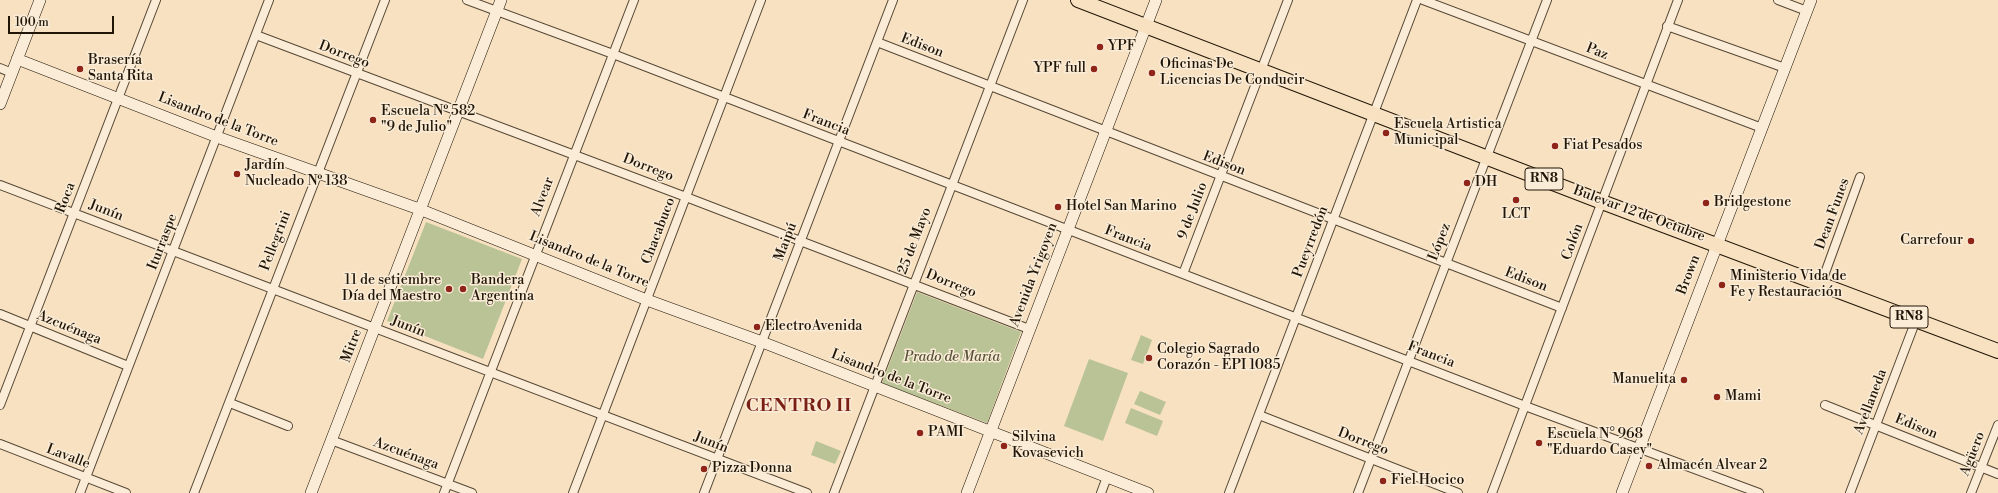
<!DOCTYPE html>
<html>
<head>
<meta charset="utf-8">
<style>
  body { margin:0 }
  #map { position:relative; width:1998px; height:493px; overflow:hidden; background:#f8e1c1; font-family:"Libre Bodoni",serif }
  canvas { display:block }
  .scale { position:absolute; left:8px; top:16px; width:106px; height:18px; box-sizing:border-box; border:2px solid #201506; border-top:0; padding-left:5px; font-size:12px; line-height:14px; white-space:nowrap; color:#201506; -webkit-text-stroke:3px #faecd7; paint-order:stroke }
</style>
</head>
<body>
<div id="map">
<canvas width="1998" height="493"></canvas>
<div class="scale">100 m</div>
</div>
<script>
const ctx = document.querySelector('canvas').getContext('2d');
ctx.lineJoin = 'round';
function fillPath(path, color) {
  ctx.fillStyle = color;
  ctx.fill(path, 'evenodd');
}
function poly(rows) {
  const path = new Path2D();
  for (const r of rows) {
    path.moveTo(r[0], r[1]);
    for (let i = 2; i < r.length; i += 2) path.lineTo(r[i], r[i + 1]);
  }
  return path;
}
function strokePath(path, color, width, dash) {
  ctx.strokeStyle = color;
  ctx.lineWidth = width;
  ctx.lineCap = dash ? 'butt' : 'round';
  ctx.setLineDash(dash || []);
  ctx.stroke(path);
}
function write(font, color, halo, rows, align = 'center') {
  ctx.font = font + ' "Libre Bodoni",serif';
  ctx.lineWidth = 3;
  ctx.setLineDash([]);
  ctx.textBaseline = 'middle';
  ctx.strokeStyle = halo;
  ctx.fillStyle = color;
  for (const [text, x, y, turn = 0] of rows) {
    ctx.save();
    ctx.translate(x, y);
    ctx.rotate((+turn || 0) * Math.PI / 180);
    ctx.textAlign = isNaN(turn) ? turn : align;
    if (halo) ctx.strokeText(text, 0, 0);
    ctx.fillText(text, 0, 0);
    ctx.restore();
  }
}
const green = poly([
  [426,222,522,259,483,359,387,321],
  [917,292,1021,332,987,423,882,383],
  [1141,335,1152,340,1143,364,1131,360],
  [1089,359,1128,373,1103,441,1064,426],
  [1140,391,1166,402,1160,415,1134,404],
  [1131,408,1163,421,1157,436,1125,423],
  [816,441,841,451,835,464,811,455]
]);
const street = poly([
  [467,0,613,54,1525,406,1759,493],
  [1423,0,1762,128],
  [1778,0,1807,11],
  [1667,26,1785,68],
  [256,35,686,197,1029,329],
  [877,42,1562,308],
  [0,68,12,73],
  [0,185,807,493],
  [1183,274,1288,0],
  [1821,284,1860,177],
  [0,314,128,366],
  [230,403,288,426],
  [0,405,156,0],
  [1825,405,1998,474],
  [1259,415,1458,493],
  [331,440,472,493],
  [0,444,126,493],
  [80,493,269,0],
  [194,493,385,0],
  [444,493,634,0],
  [573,493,761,0],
  [704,493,893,0],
  [834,493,1023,0],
  [1101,493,1107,477],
  [1229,493,1417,0],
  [1358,493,1547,0],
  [1492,493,1678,0],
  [1850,493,1916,320],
  [1971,493,1998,425]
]);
const secondary = poly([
  [17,59,217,137,419,209,647,300,762,342,1148,493],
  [0,104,40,0],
  [311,493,501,0],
  [967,493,1156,0],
  [1622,493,1811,0]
]);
const highway = poly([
  [1078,0,1602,202,1998,351]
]);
const markers = [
  [1100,47,4,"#8f2418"],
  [80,69,4,"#8f2418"],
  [1094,69,4,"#8f2418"],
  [1152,73,4,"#8f2418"],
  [373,120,4,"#8f2418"],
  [1386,133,4,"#8f2418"],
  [1555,146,4,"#8f2418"],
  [237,174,4,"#8f2418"],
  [1467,183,4,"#8f2418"],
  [1516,200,4,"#8f2418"],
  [1706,203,4,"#8f2418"],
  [1058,207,4,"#8f2418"],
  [1971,241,4,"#8f2418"],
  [1722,285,4,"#8f2418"],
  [449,289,4,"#8f2418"],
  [463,289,4,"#8f2418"],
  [757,327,4,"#8f2418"],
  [1149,358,4,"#8f2418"],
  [1684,380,4,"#8f2418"],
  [1717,397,4,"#8f2418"],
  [920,433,4,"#8f2418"],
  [1539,443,4,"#8f2418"],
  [1004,446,4,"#8f2418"],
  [1649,466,4,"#8f2418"],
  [704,469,4,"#8f2418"],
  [1383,481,4,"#8f2418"]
];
const shields = [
  [1544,179,38],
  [1909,317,38]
];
const shieldNames = [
  ["RN8",1544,179],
  ["RN8",1909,317]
];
const streetNames = [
  ["Edison",922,46,21],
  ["Paz",1597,52,21],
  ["Dorrego",344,55,21],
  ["Lisandro de la Torre",218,120,21],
  ["Francia",826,123,21],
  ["Edison",1224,164,21],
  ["Dorrego",648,168,21],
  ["Alvear",543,197,-69],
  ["Roca",66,198,-69],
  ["Junín",106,211,21],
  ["9 de Julio",1193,211,-69],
  ["Bulevar 12 de Octubre",1639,214,20],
  ["Dean Funes",1833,214,-70],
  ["Chacabuco",659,231,-69],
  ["Francia",1128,239,21],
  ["Pellegrini",276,241,-69],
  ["25 de Mayo",915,241,-69],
  ["Iturraspe",163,242,-69],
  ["Maipú",786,242,-69],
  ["Pueyrredón",1311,242,-69],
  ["López",1440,242,-69],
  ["Colón",1573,242,-70],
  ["Lisandro de la Torre",589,260,22],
  ["Avenida Yrigoyen",1034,275,-69],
  ["Brown",1689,275,-69],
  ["Edison",1526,280,21],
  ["Dorrego",951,284,22],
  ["Junín",408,327,21],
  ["Azcuénaga",69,328,22],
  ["Mitre",352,346,-69],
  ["Francia",1431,355,21],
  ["Lisandro de la Torre",891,377,21],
  ["Avellaneda",1871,402,-69],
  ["Edison",1916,427,22],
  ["Dorrego",1363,442,21],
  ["Junín",711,443,21],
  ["Azcuénaga",406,454,20],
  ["Agüero",1973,454,-69],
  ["Lavalle",68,457,21]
];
const poiNames = [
  ["YPF",1108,47],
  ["Brasería",88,61],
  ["Santa Rita",88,77],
  ["Oficinas De",1160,65],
  ["Licencias De Conducir",1160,81],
  ["YPF full",1086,69,"right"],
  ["Escuela Nº 582",381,112],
  ["\"9 de Julio\"",381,128],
  ["Escuela Artistica",1394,125],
  ["Municipal",1394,141],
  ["Fiat Pesados",1563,146],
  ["Jardín",245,166],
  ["Nucleado Nº 138",245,182],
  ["DH",1475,183],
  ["Bridgestone",1714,203],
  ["Hotel San Marino",1066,207],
  ["LCT",1516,215,"center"],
  ["Carrefour",1963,241,"right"],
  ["Ministerio Vida de",1730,277],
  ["Fe y Restauración",1730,293],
  ["11 de setiembre",441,281,"right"],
  ["Día del Maestro",441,297,"right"],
  ["Bandera",471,281],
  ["Argentina",471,297],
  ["ElectroAvenida",765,327],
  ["Colegio Sagrado",1157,350],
  ["Corazón - EPI 1085",1157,366],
  ["Manuelita",1676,380,"right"],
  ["Mami",1725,397],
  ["PAMI",928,433],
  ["Escuela N° 968",1547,435],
  ["\"Eduardo Casey\"",1547,451],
  ["Silvina",1012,438],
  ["Kovasevich",1012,454],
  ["Almacén Alvear 2",1657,466],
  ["Pizza Donna",712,469],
  ["Fiel Hocico",1391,481]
];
const parkNames = [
  ["Prado de María",952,358]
];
const districtNames = [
  ["CENTRO II",799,407]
];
fillPath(green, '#bac395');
strokePath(street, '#564835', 10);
strokePath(secondary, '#201506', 12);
strokePath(highway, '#201506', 16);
strokePath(street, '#faecd7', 8);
strokePath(secondary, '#faecd7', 11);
strokePath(highway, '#f8e1c1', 14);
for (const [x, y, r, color] of markers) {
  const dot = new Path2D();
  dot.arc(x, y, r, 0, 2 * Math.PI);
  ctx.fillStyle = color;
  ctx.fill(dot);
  strokePath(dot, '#faecd7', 1.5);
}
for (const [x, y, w] of shields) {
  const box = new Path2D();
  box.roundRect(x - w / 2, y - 11, w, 22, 3);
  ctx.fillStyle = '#faecd7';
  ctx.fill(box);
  strokePath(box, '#201506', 1);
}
write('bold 13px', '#201506', null, shieldNames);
write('14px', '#201506', '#faecd7', streetNames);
write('14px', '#201506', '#faecd7', poiNames, 'left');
write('italic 14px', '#565238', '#faecd7', parkNames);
ctx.letterSpacing = '1px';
write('bold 18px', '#7a1f14', '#faecd7', districtNames);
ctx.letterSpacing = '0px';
</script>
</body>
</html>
